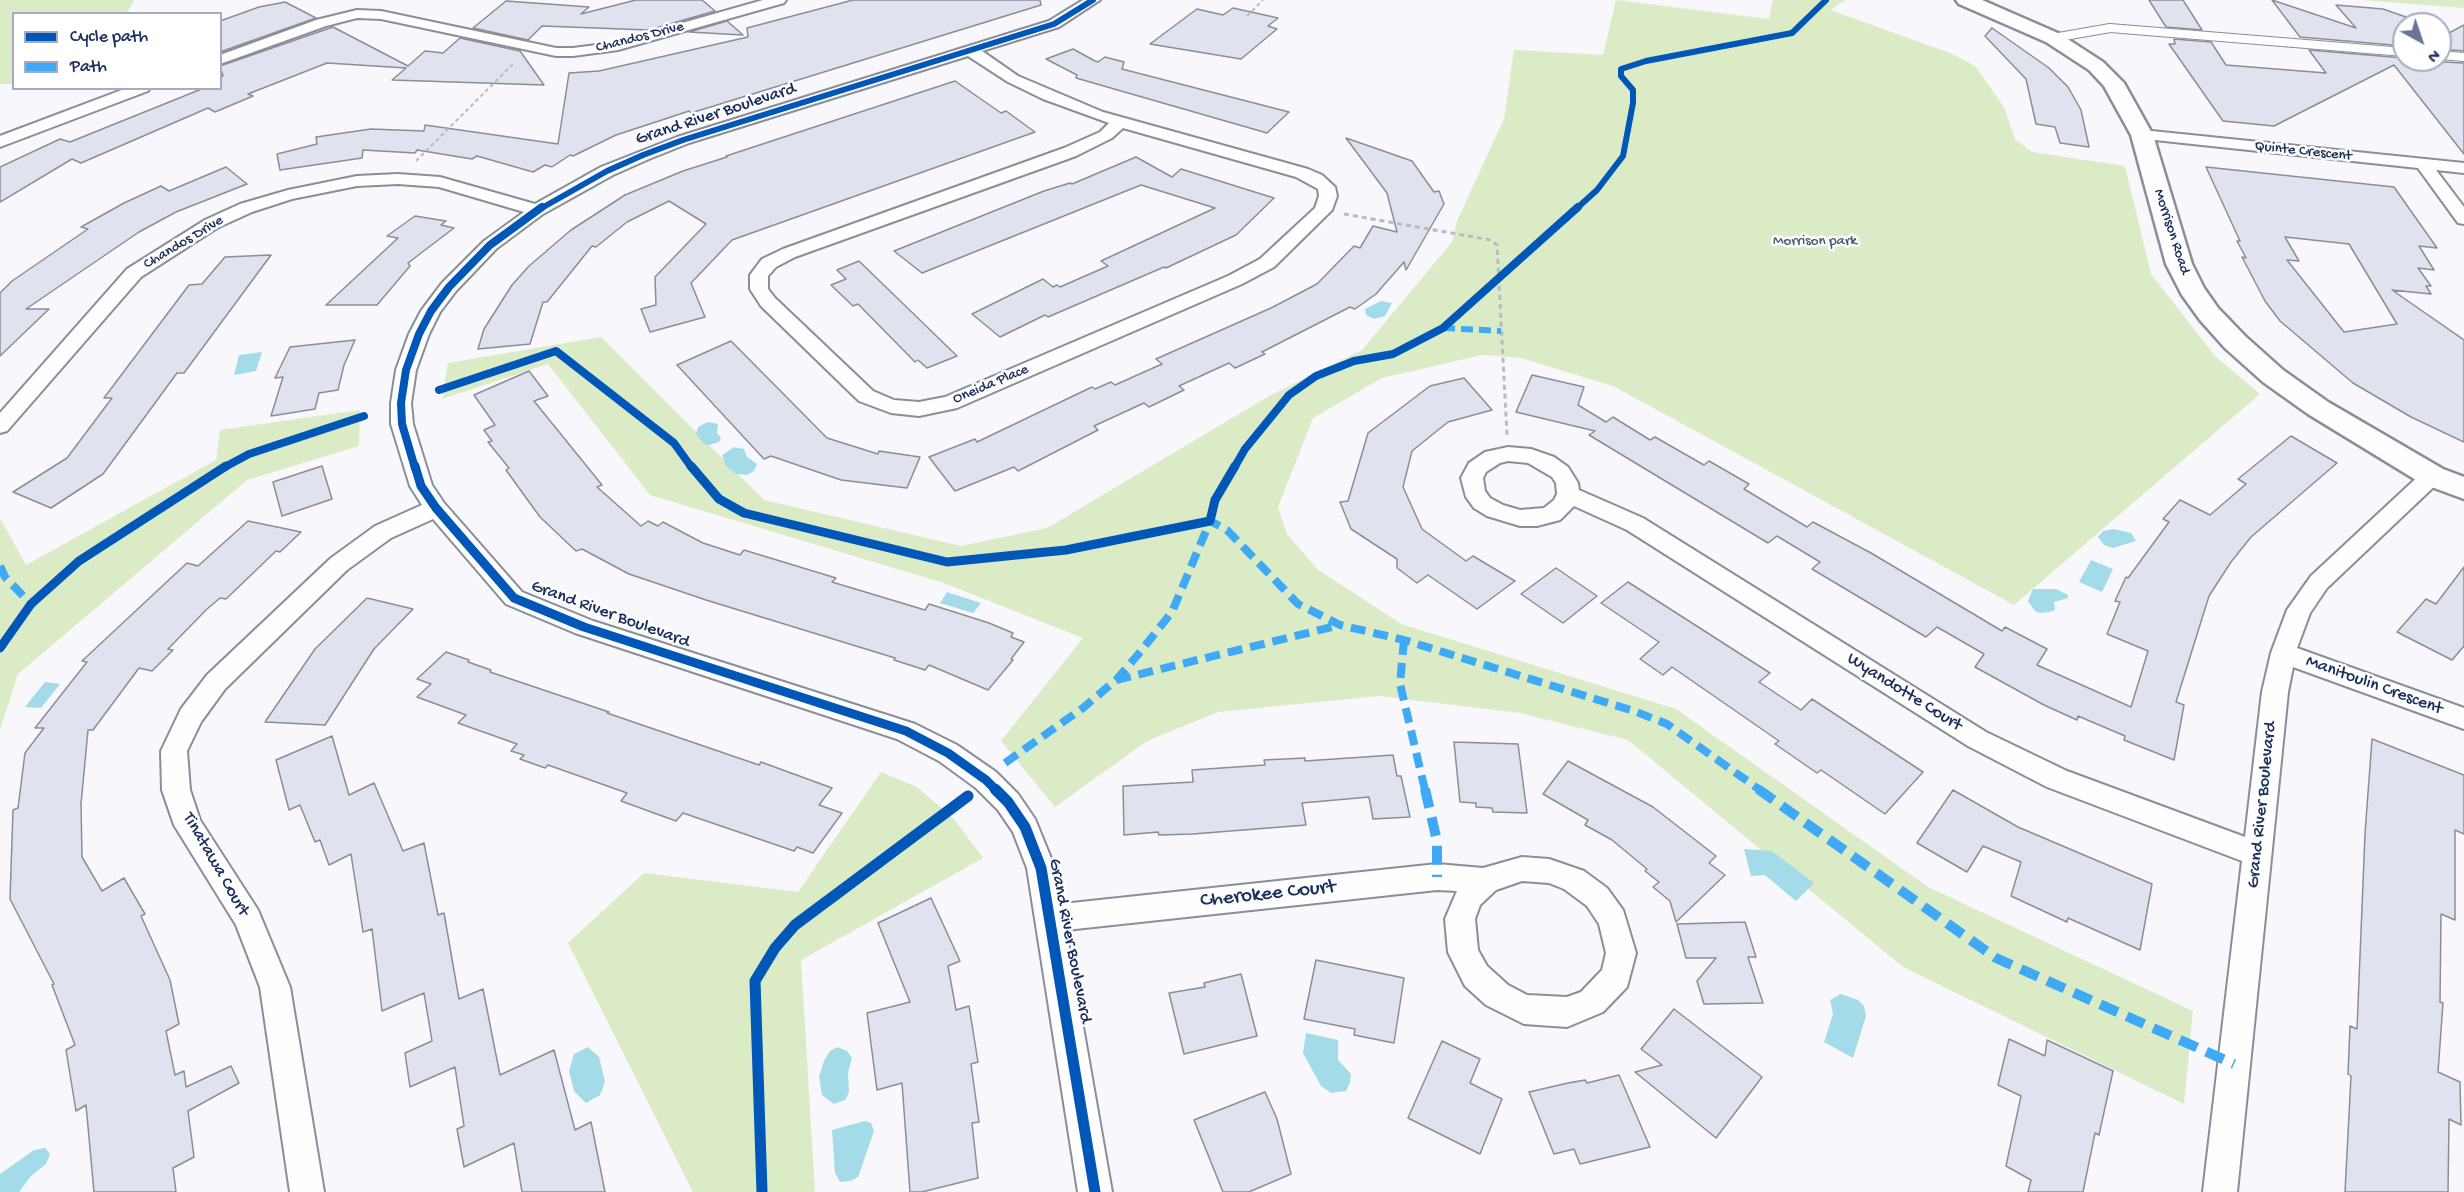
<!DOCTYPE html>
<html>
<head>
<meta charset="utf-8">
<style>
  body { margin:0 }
  #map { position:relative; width:2464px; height:1192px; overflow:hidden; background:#f7f7fc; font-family:"Gochi Hand",sans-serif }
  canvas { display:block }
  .legend { position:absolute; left:12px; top:12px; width:210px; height:78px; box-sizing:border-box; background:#fff; border:2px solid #a4acbf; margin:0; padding:8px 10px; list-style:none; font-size:18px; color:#1b2f5e }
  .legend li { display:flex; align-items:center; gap:12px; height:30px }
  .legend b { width:30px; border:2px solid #a4acbf }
  .north { position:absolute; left:2392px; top:12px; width:60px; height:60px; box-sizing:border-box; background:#fff; border:2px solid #a4acbf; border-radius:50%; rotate:140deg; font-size:16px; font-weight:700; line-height:24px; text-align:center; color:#1b2f5e }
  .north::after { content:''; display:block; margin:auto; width:21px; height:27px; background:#687595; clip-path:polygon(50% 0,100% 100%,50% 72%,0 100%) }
</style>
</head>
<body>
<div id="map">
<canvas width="2464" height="1192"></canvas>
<ul class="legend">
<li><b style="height:8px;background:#0057b8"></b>Cycle path</li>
<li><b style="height:8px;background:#3fa9f5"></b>Path</li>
</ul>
<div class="north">N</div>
</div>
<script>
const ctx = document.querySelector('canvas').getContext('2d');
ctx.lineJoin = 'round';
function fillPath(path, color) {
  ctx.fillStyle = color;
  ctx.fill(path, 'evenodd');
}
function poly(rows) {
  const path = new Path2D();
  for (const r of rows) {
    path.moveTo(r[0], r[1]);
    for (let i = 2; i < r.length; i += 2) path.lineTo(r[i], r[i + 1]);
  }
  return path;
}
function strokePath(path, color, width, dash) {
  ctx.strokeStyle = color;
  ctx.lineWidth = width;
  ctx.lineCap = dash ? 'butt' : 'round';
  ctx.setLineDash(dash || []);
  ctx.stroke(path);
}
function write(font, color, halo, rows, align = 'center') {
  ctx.font = font + ' "Gochi Hand",sans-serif';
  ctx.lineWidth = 5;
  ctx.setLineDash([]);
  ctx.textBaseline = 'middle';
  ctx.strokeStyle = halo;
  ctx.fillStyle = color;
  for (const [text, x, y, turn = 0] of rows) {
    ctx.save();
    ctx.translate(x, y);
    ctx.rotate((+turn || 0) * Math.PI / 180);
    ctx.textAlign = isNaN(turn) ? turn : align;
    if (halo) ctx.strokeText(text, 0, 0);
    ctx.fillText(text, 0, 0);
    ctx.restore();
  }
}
const green = poly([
  [0,0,134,0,127,13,14,14,13,84,0,84],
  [1616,0,1769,19,1773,0,1846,0,1830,10,1950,53,1975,66,2004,107,2015,139,2032,152,2125,166,2151,274,2215,356,2260,394,2014,605,1613,386,1521,358,1482,355,1382,378,1313,418,1278,507,1287,534,1317,569,1401,624,1676,709,1928,887,2193,1011,2184,1104,1903,967,1628,740,1520,713,1379,696,1218,712,1147,741,1055,807,1001,741,1083,638,944,583,650,495,548,364,442,399,448,363,601,337,764,500,961,546,1047,528,1271,395,1362,350,1452,242,1457,221,1504,119,1514,50,1603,55],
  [2362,0,2464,0,2464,8],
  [360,410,359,446,247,480,18,674,0,730,0,518,26,565,216,460,220,430],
  [881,772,917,787,954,819,983,858,801,960,815,1192,693,1192,568,943,644,873,798,892]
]);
const water = poly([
  [1381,301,1392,303,1385,316,1374,319,1366,315,1365,309],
  [262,352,256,371,234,375,239,355],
  [708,422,718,424,717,433,721,438,719,442,709,445,704,444,696,434,698,427],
  [734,447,744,449,747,457,757,464,754,471,747,475,736,474,726,466,722,455],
  [2114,529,2131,533,2136,541,2113,548,2104,545,2098,537,2103,531],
  [2091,560,2113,569,2102,592,2079,582],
  [2033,589,2056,589,2068,595,2068,598,2054,602,2055,610,2050,612,2040,613,2035,611,2028,601],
  [947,592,981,603,973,613,940,603],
  [45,682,60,684,41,708,25,707],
  [1744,849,1772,851,1814,883,1796,901,1765,875,1751,876],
  [1841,994,1858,1000,1864,1006,1866,1016,1853,1058,1824,1042,1833,1014,1830,1000],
  [1306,1033,1338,1040,1338,1060,1351,1074,1350,1083,1346,1091,1331,1093,1321,1086,1303,1053],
  [588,1047,599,1057,605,1082,600,1095,586,1103,574,1091,569,1071,574,1054],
  [837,1047,847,1051,852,1058,848,1072,849,1092,845,1100,834,1104,822,1095,819,1077,824,1061,830,1051],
  [865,1121,871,1123,874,1131,858,1177,851,1181,840,1182,835,1173,832,1130],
  [45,1148,50,1154,46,1164,30,1177,19,1192,0,1192,0,1174,34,1150]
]);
const building = poly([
  [636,0,702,0,715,11,649,30,542,26,528,40,473,28,506,1,589,7,581,14,636,0],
  [853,0,1040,0,1041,5,691,113,689,111,671,117,616,135,573,156,570,155,552,167,545,165,533,172,477,156,472,159,417,150,415,153,363,150,362,158,280,170,277,154,317,144,316,137,371,129,424,131,425,125,558,144,569,73,599,71,748,37,747,28,853,0],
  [2149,0,2183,0,2202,30,2166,27,2149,0],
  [2272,0,2356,28,2336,5,2383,9,2426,24,2404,24,2404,46,2300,37,2272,0],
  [285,2,316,18,220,52,220,21,259,7,285,2],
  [1233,8,1278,18,1268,26,1277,29,1241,59,1150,44,1197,9,1223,15,1233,8],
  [727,21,743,35,689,32,727,21],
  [2464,25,2464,51,2440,49,2440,38,2464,25],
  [333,27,408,66,425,51,443,53,460,38,520,51,544,85,392,80,406,68,327,63,248,94,253,96,215,112,208,108,81,163,72,159,0,202,0,167,60,139,70,142,204,88,220,88,220,78,223,76,220,66,333,27],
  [1992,28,2049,68,2068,87,2081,110,2089,147,2060,143,2055,127,2036,124,2026,79,1985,36,1992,28],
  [2174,39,2211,42,2226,65,2326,73,2309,50,2404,58,2404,60,2464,63,2464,154,2394,65,2274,126,2223,121,2169,44,2175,44,2174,39],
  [1073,49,1095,61,1098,62,1105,57,1124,62,1122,69,1289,112,1267,133,1076,78,1077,75,1046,59,1073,49],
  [955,81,1001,113,1006,111,1035,132,732,240,691,283,705,317,650,332,641,309,656,305,655,277,706,224,669,201,627,222,596,247,592,246,547,302,543,302,530,344,478,349,484,329,512,285,529,266,571,230,625,195,683,171,727,157,726,156,955,81],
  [1346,138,1412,161,1434,192,1439,191,1444,204,1406,270,1404,262,1376,294,1355,309,1350,307,1262,352,1265,354,1235,368,1229,363,1179,386,1184,390,1149,407,1144,403,1094,426,1098,430,1018,471,1014,467,955,491,929,457,975,439,977,442,1092,387,1095,389,1111,382,1115,385,1162,364,1156,359,1271,308,1317,284,1354,246,1360,248,1373,226,1397,232,1387,193,1346,138],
  [1136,157,1172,177,1181,169,1274,198,1236,235,1166,268,1164,267,1048,317,1045,315,1000,337,972,314,1043,279,1053,287,1057,285,1060,287,1108,266,1101,261,1215,208,1141,185,922,273,894,251,1044,191,1070,183,1072,184,1136,157],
  [226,167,247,184,176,212,139,232,26,309,49,309,0,356,0,293,12,281,88,229,81,227,124,203,161,186,169,191,226,167],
  [2206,167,2394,187,2437,248,2419,246,2434,270,2418,268,2431,286,2426,286,2431,294,2392,290,2464,340,2464,442,2411,417,2353,383,2280,321,2265,301,2242,257,2246,258,2237,241,2240,241,2206,167],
  [2285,237,2349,244,2397,324,2344,332,2287,260,2299,261,2285,237],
  [415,216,446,221,441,225,454,228,408,263,410,266,377,305,326,305,398,238,387,236,415,216],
  [271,255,184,373,177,373,103,474,51,508,13,492,67,458,112,398,104,398,189,285,202,284,225,257,271,255],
  [859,261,957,356,927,368,918,360,915,362,858,304,853,306,831,285,846,279,837,270,859,261],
  [355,340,344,365,338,390,319,393,315,409,271,416,283,377,275,378,290,347,355,340],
  [731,341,827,438,878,454,879,451,920,457,907,488,841,480,771,456,764,459,677,365,731,341],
  [529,371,548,396,534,401,602,485,597,487,641,526,648,521,658,526,663,522,703,543,740,555,744,550,780,561,836,578,832,582,925,610,929,604,989,623,1013,633,1011,637,1024,642,1011,659,1013,660,988,690,929,665,925,670,894,660,895,658,706,600,629,574,582,549,576,551,540,517,506,470,509,468,488,442,492,441,484,430,495,425,474,395,529,371],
  [1532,375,1584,387,1578,405,1606,422,1613,417,1650,440,1655,437,1704,465,1709,461,1749,484,1744,489,1807,527,1813,522,1871,553,2002,631,2005,627,2047,649,2037,665,2131,707,2148,651,2107,634,2120,602,2115,601,2126,577,2128,578,2169,522,2163,519,2180,500,2210,515,2246,484,2238,479,2291,436,2337,463,2251,537,2231,562,2209,596,2176,702,2184,705,2174,760,2124,740,2125,736,2078,716,2077,720,2044,705,1975,667,1984,654,1937,627,1926,637,1812,569,1820,562,1777,536,1768,543,1589,435,1595,431,1516,412,1532,375],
  [1464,378,1492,410,1448,422,1412,451,1403,487,1422,529,1466,561,1473,556,1515,581,1477,609,1428,575,1417,583,1397,568,1397,559,1351,529,1340,502,1348,501,1368,433,1430,386,1464,378],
  [322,466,332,499,282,516,273,482,322,466],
  [248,521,301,532,280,552,276,551,226,599,220,598,206,610,168,649,173,650,152,671,139,668,93,730,88,730,81,804,82,857,102,891,124,878,145,914,141,916,170,980,179,1024,166,1031,175,1075,184,1071,186,1087,231,1066,239,1083,188,1111,194,1157,173,1168,176,1192,94,1192,86,1105,76,1111,66,1050,75,1045,52,985,54,984,10,899,13,810,18,808,25,753,44,728,35,728,87,662,82,661,187,563,198,566,248,521],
  [2464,567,2464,646,2452,660,2397,632,2426,599,2436,604,2464,567],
  [1556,568,1597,596,1563,623,1521,594,1556,568],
  [1628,582,1770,673,1759,682,1801,710,1812,699,1923,772,1885,814,1821,770,1817,773,1775,744,1779,741,1672,667,1663,675,1640,659,1659,642,1601,603,1628,582],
  [367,598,413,609,374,649,325,725,265,722,315,649,367,598],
  [446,652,469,660,468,662,491,670,490,672,609,712,607,713,759,765,761,762,832,788,819,805,842,813,813,853,797,847,794,851,683,813,676,821,621,801,627,793,548,765,545,768,520,759,524,755,511,751,517,744,458,723,466,715,417,697,431,684,417,679,446,652],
  [332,736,349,795,374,783,403,851,424,843,438,915,444,913,459,999,483,989,500,1075,554,1050,575,1130,591,1122,605,1192,522,1192,514,1143,464,1167,457,1129,464,1126,455,1067,410,1087,405,1053,432,1041,424,993,382,1011,372,929,363,932,351,854,329,865,320,840,315,842,300,805,289,810,276,760,332,736],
  [2372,739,2464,775,2464,834,2455,830,2455,920,2441,914,2440,1002,2443,1003,2438,1072,2460,1082,2461,1125,2449,1119,2448,1192,2345,1192,2351,1076,2348,1074,2350,1026,2357,1029,2365,834,2372,739],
  [1454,742,1518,744,1527,813,1493,812,1492,808,1476,807,1476,803,1460,802,1454,742],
  [1393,755,1397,776,1401,776,1410,817,1373,819,1369,797,1302,803,1306,825,1193,834,1159,835,1158,832,1124,835,1123,786,1193,782,1192,770,1265,765,1264,760,1305,758,1305,761,1393,755],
  [1568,761,1653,807,1716,856,1709,863,1725,875,1676,922,1670,901,1653,887,1659,882,1645,871,1647,869,1612,840,1585,825,1588,820,1543,794,1568,761],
  [1953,790,2018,827,2152,884,2140,950,2068,918,2067,922,2011,896,2021,862,1983,846,1967,872,1917,843,1953,790],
  [931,898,960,961,948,966,956,1010,969,1006,978,1062,971,1064,979,1122,972,1123,978,1178,922,1192,910,1192,902,1083,877,1090,867,1013,910,1002,878,923,931,898],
  [1745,922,1756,957,1748,957,1763,1003,1704,1004,1697,981,1716,958,1686,958,1677,924,1745,922],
  [1316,960,1404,978,1394,1043,1354,1035,1355,1029,1304,1019,1316,960],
  [1241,974,1257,1036,1184,1054,1169,993,1205,987,1204,983,1241,974],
  [1674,1009,1762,1077,1716,1138,1635,1072,1662,1065,1641,1049,1674,1009],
  [2009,1039,2045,1056,2047,1040,2113,1071,2099,1135,2095,1133,2083,1192,2028,1192,2031,1180,2006,1166,2021,1096,1998,1085,2009,1039],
  [1442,1041,1480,1059,1470,1083,1502,1099,1480,1154,1408,1118,1442,1041],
  [1619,1075,1650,1147,1580,1164,1574,1149,1554,1154,1529,1092,1568,1083,1585,1080,1587,1083,1619,1075],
  [1265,1092,1277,1119,1291,1174,1249,1192,1223,1192,1194,1120,1265,1092]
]);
const pathFar1 = poly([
  [1247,16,1263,0],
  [416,161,515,62]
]);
const path = poly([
  [1344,214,1491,240,1497,245,1507,435]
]);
const lane = poly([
  [2053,38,2110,28,2404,52],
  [2440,55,2464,57]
]);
const street = poly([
  [763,0,786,0,784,3,618,50,573,56,556,56,381,19,357,18,326,26,220,64,220,55,316,20,357,10,381,11,556,48,573,48,612,43,763,0],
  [1083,0,1100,0,1059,27,982,51,1018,76,1103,112,1308,169,1322,175,1335,187,1337,196,1332,210,1274,267,1242,284,957,408,919,416,891,413,859,401,761,306,750,289,750,275,762,259,783,249,1064,148,1100,132,1109,123,1043,99,1008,82,968,56,689,143,649,159,613,175,543,214,496,249,456,291,440,312,429,334,416,370,411,403,413,424,432,485,444,503,522,592,593,621,915,724,957,745,996,772,1018,794,1035,819,1055,868,1062,904,1437,864,1483,868,1522,857,1549,859,1584,871,1607,888,1623,910,1636,953,1627,987,1603,1012,1567,1027,1524,1024,1486,1005,1465,986,1448,952,1445,919,1457,891,1437,890,1066,930,1112,1192,1078,1192,1027,868,1013,832,998,810,976,788,939,761,897,739,575,633,506,604,433,519,391,538,347,570,225,689,201,722,187,751,190,790,200,820,258,910,290,987,324,1192,290,1192,260,987,236,925,174,825,162,790,161,751,181,709,207,675,331,558,375,526,422,505,410,486,391,424,391,403,396,370,409,334,421,311,442,283,484,241,524,212,439,187,398,184,357,186,292,199,252,212,217,228,141,277,7,431,0,433,0,413,127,269,205,220,240,204,288,190,357,176,398,174,440,177,535,204,601,167,677,137,1049,21,1083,0],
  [1123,128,1296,177,1318,189,1319,196,1315,208,1260,259,1228,276,945,397,919,402,894,400,873,391,775,298,768,289,768,276,776,267,795,257,1076,156,1112,138,1123,128],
  [1522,881,1549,883,1564,889,1587,906,1599,924,1606,953,1602,970,1581,992,1567,997,1527,995,1508,985,1487,966,1478,950,1475,919,1480,905,1496,890,1522,881],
  [127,88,150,88,148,91,0,147,0,136,127,88],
  [2142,130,2464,163,2464,173,2436,170,2464,207,2464,224,2458,223,2418,168,2136,138,2134,135,2136,132,2142,130],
  [1508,447,1531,449,1554,457,1568,467,1578,483,1579,490,1643,518,1986,732,2067,771,2245,837,2262,692,2271,653,2287,610,2311,576,2424,471,2432,469,2440,471,2443,476,2440,481,2327,588,2310,613,2297,648,2464,708,2464,729,2293,667,2288,692,2237,1192,2203,1192,2242,861,2047,787,1968,746,1627,530,1574,506,1560,520,1537,526,1520,526,1487,516,1474,508,1466,497,1461,478,1469,463,1485,452,1508,447],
  [1508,461,1528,463,1552,477,1556,483,1557,494,1554,500,1544,508,1520,510,1503,505,1490,498,1485,491,1483,478,1486,472,1500,463,1508,461]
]);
const secondary = poly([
  [1956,0,1982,0,2060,34,2103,62,2124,83,2153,135,2192,264,2204,288,2218,308,2245,336,2283,370,2328,402,2443,469,2464,477,2464,499,2421,483,2308,414,2263,382,2225,348,2200,320,2182,295,2166,264,2131,135,2104,86,2089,70,2046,42,1959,4,1956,0]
]);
const quietFar2 = poly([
  [1443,328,1501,331]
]);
const quietFar1 = poly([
  [1206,522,1210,521,1227,530,1298,604,1340,625,1404,640,1634,711,1667,724,1760,790],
  [0,566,5,577,31,604],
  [1404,640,1400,684,1425,790],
  [1116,680,1340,625],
  [1005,763,1083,708,1116,680,1136,657,1172,612,1211,519]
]);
const quiet = poly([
  [1425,789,1437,841,1437,877],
  [1758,789,1996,958,2234,1064]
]);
const cyclewayFar3 = poly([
  [540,209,607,171,643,155,683,140,1054,24,1093,0],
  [1576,209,1597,190,1623,156,1633,103,1633,90,1621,76,1621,69,1646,61,1792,33,1826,0]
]);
const cyclewayFar2 = poly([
  [439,390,556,351,674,443,692,468],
  [223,468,249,454,364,416],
  [415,468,402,424,401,403,406,370,419,334,431,311,449,287,490,245,542,207],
  [1234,468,1245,449,1289,395,1316,376,1354,361,1393,354,1443,328,1578,207]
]);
const cyclewayFar1 = poly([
  [415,466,421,486,436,508,514,598,584,627,906,731,948,753,986,780,996,790],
  [691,466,719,499,744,513,947,562,1066,550,1210,521,1215,500,1235,466],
  [0,648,31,604,79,561,226,466]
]);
const cycleway = poly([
  [995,789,1008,802,1025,827,1041,868,1095,1192],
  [762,1192,755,981,775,948,795,925,968,796]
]);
const farStreetnames = [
  ["Chandos Drive",640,38,-14],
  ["Quinte Crescent",2303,152,6],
  ["Morrison Road",2171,232,72],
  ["Chandos Drive",184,243,-31],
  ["Oneida Place",991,385,-23]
];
const farParknames = [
  ["Morrison park",1815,242]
];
const streetNames = [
  ["Grand River Boulevard",716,115,-18],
  ["Grand River Boulevard",610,615,20],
  ["Manitoulin Crescent",2374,686,20],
  ["Wyandotte Court",1904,693,32],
  ["Grand River Boulevard",2263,805,-84],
  ["Tinatawa Court",215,865,60],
  ["Grand River Boulevard",1069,941,79]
];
const nearStreetnames = [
  ["Cherokee Court",1268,895,-6]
];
fillPath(green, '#daebc6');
fillPath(water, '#a4dbe8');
fillPath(building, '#e0e2ed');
strokePath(building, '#8a8e99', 1.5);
strokePath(lane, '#8a8e99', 10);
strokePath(street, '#8a8e99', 4);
strokePath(secondary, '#8a8e99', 5);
strokePath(pathFar1, '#b8bbc0', 2, [4, 3]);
strokePath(path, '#b8bbc0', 3, [5, 4]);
strokePath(lane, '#fefeff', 8);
fillPath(street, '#fefeff');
fillPath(secondary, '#fefeff');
strokePath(quietFar2, '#3fa9f5', 6, [12, 6]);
strokePath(quietFar1, '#3fa9f5', 8, [15, 8]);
strokePath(quiet, '#3fa9f5', 10, [19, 10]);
strokePath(cyclewayFar3, '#0057b8', 6);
strokePath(cyclewayFar2, '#0057b8', 8);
strokePath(cyclewayFar1, '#0057b8', 9);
strokePath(cycleway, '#0057b8', 11);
write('15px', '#1b2f5e', '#fff', farStreetnames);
write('15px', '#455c6d', '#fff', farParknames);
write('18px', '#1b2f5e', '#fff', streetNames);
write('21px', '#1b2f5e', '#fff', nearStreetnames);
</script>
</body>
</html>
